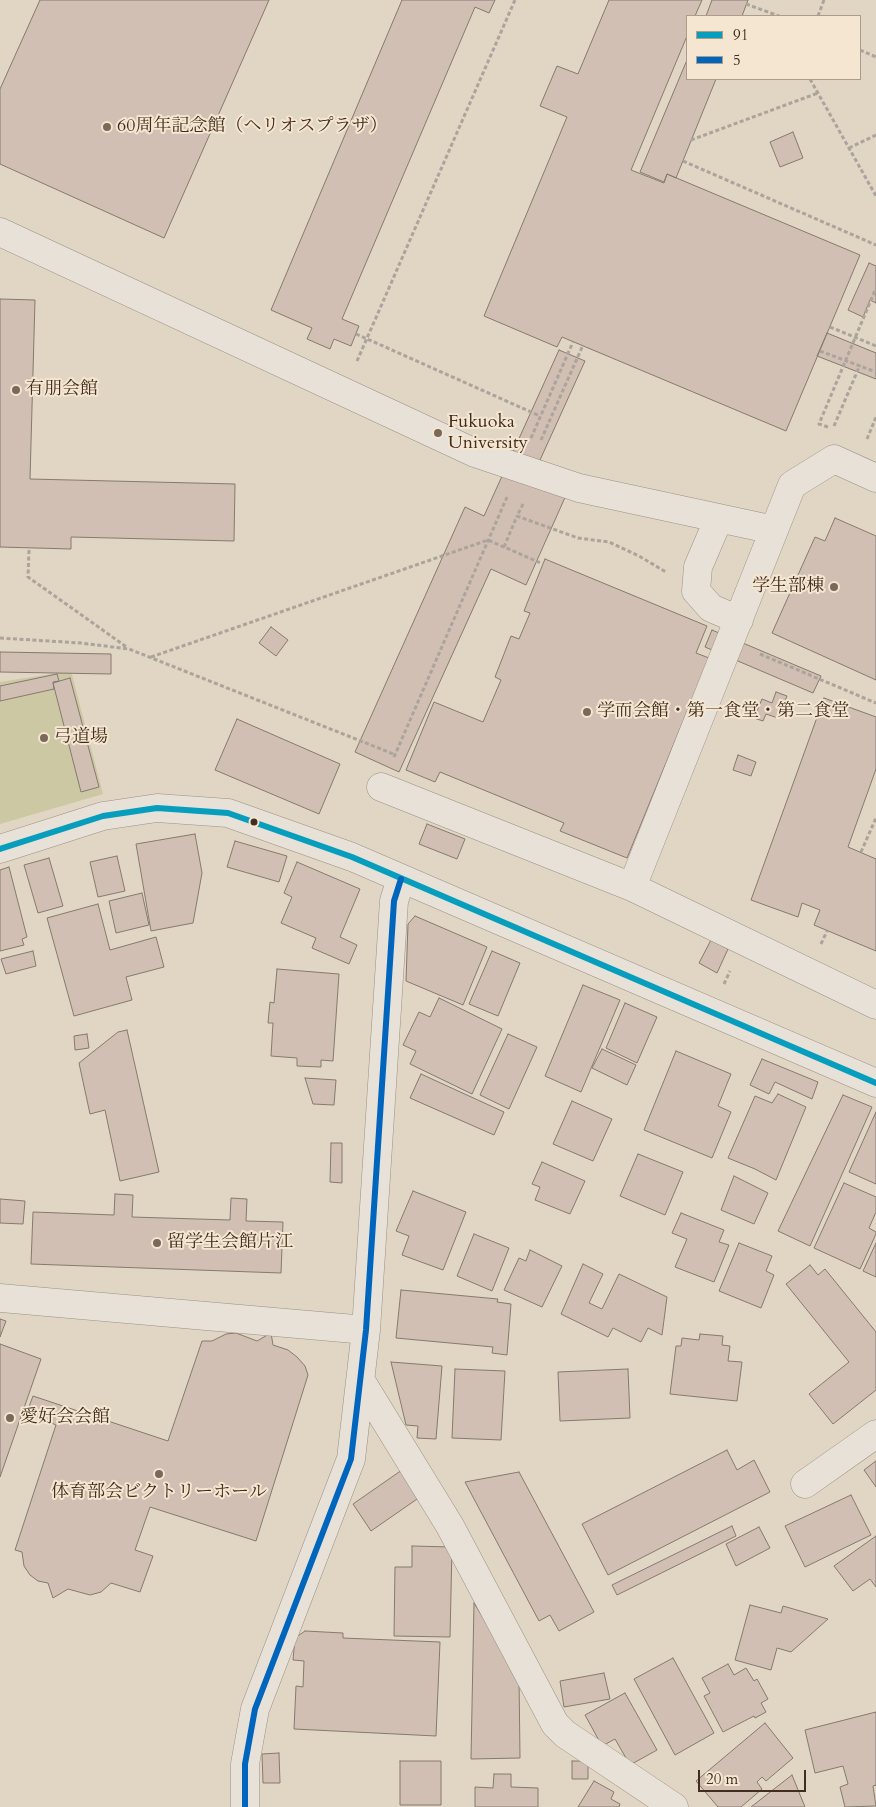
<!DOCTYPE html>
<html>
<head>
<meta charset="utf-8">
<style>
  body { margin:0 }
  #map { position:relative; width:876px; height:1807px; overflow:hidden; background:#e1d5c3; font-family:Cardo,serif }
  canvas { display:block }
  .legend { position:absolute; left:686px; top:15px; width:175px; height:65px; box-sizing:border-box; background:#f4e6d0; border:1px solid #ad9c89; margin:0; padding:6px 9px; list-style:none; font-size:15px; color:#422d1f }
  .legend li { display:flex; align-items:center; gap:10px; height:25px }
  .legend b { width:25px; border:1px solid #ad9c89 }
  .scale { position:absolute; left:698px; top:1770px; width:108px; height:22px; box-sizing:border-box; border:2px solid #422d1f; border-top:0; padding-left:6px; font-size:15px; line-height:18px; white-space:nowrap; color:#422d1f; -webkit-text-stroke:4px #f4e6d0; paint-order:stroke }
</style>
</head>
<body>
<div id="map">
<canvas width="876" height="1807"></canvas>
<ul class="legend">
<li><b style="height:6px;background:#079dbc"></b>91</li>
<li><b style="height:6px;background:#0065bd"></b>5</li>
</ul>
<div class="scale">20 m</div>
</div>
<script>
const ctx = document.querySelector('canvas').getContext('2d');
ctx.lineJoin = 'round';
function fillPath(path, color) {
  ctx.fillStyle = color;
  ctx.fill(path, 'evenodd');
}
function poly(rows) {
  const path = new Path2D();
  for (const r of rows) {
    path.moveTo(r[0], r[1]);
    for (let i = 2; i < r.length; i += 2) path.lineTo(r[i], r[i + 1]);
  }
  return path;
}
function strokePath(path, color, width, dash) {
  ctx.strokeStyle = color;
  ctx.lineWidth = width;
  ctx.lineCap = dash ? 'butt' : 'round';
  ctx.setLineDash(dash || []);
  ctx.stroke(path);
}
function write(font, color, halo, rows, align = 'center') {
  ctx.font = font + ' Cardo,"Noto Serif JP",serif';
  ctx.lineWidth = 4;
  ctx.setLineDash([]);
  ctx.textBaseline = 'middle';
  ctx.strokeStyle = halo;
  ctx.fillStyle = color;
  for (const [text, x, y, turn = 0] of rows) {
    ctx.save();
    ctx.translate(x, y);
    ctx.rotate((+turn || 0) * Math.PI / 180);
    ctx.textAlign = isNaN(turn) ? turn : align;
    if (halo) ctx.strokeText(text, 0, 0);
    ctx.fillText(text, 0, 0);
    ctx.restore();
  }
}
const green = poly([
  [71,671,103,794,0,824,0,682]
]);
const building = poly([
  [40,0,269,0,164,238,0,164,0,89,40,0],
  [402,0,495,0,489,13,475,7,342,319,359,326,351,346,334,339,330,349,307,339,312,328,271,310,402,0],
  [609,0,702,0,695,16,687,16,687,36,631,170,664,183,667,174,860,255,786,431,562,337,557,347,484,316,567,117,540,106,557,66,578,74,609,0],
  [712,0,748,0,742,16,706,16,712,0],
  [687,60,687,79,716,79,676,178,667,174,664,182,640,172,687,60],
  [793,132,803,158,780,167,770,142,793,132],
  [869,263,876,266,876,303,870,300,863,317,848,310,869,263],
  [0,299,35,300,30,479,235,484,234,541,71,537,71,549,0,547,0,299],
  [827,333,876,353,876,379,817,356,827,333],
  [559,350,585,361,540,460,575,475,526,585,491,569,399,772,355,752,465,507,484,516,559,350],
  [835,518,876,536,876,680,772,633,815,537,825,541,835,518],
  [545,559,707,626,696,653,709,658,627,858,560,831,564,823,440,772,435,782,406,770,434,702,483,722,501,680,495,677,511,636,519,639,530,613,524,611,545,559],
  [271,627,288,640,276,656,259,643,271,627],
  [712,630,821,676,813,693,705,647,712,630],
  [0,652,111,654,111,674,0,672,0,652],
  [57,674,59,681,53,682,54,689,0,701,0,686,57,674],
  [70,678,99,787,81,792,53,683,70,678],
  [776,692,787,696,778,718,766,714,763,721,754,718,762,699,772,703,776,692],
  [824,698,876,717,876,769,848,847,876,859,876,951,814,925,820,910,802,903,798,917,751,900,824,698],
  [237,719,340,764,319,814,215,770,237,719],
  [738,755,756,762,751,776,733,770,738,755],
  [427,824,465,839,457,859,419,844,427,824],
  [195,834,202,873,193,923,151,931,136,844,195,834],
  [235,841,287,856,279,882,227,867,235,841],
  [117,856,125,891,98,897,90,862,117,856],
  [49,858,63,906,38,913,24,865,49,858],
  [297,862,360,889,340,937,357,945,349,964,312,948,316,938,281,923,292,897,284,893,297,862],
  [9,867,27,937,22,939,24,945,0,951,0,870,9,867],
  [142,893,149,925,116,933,109,901,142,893],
  [98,904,110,950,156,937,164,967,126,977,132,1000,74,1016,47,918,98,904],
  [415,916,487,947,463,1005,406,981,408,924,415,916],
  [711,940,728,949,717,973,699,963,711,940],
  [33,951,36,966,6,974,1,959,33,951],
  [492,951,520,963,498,1016,469,1004,492,951],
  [277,969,339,974,333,1061,321,1060,321,1067,297,1066,297,1058,271,1056,273,1023,268,1023,270,1002,274,1003,277,969],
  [583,985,620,1000,581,1092,545,1076,583,985],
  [439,998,502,1029,472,1094,410,1064,416,1051,403,1045,419,1012,430,1017,439,998],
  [625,1003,657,1017,637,1063,606,1048,625,1003],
  [127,1030,159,1172,120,1181,105,1110,90,1114,79,1063,118,1032,127,1030],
  [87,1034,89,1048,75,1050,74,1036,87,1034],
  [508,1034,537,1047,509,1109,480,1095,508,1034],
  [602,1049,636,1065,627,1085,592,1068,602,1049],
  [676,1051,731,1074,718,1106,731,1112,712,1158,644,1130,676,1051],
  [762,1059,818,1082,812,1099,775,1082,769,1094,750,1085,762,1059],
  [421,1074,504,1112,494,1135,410,1098,421,1074],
  [305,1078,336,1080,334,1105,313,1104,305,1078],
  [778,1094,806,1107,776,1180,755,1169,728,1158,755,1096,772,1103,778,1094],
  [843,1095,872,1107,810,1246,778,1231,843,1095],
  [572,1101,612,1119,593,1161,553,1144,572,1101],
  [876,1112,876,1184,849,1172,876,1112],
  [331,1143,342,1143,342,1183,330,1182,331,1143],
  [638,1154,683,1172,665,1215,620,1196,638,1154],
  [542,1162,585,1181,570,1214,535,1200,540,1187,532,1184,542,1162],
  [734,1176,768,1193,754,1224,721,1210,734,1176],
  [844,1183,876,1197,876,1212,869,1228,876,1232,876,1234,860,1269,814,1248,844,1183],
  [413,1191,466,1212,443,1270,402,1255,409,1236,396,1231,413,1191],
  [115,1194,133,1195,132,1217,230,1220,231,1198,247,1199,246,1221,283,1222,281,1273,31,1264,33,1212,114,1215,115,1194],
  [0,1199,25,1201,23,1224,0,1223,0,1199],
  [681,1213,724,1230,719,1242,729,1245,714,1282,675,1267,687,1239,672,1233,681,1213],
  [474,1234,509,1248,492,1291,457,1276,474,1234],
  [739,1243,772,1256,766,1271,774,1275,761,1308,719,1291,739,1243],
  [876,1243,876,1277,863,1271,876,1243],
  [530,1250,562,1266,542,1307,504,1290,519,1258,526,1261,530,1250],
  [583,1264,603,1274,589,1303,602,1309,619,1274,667,1297,662,1335,648,1328,641,1342,613,1328,608,1337,561,1314,583,1264],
  [810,1265,818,1275,825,1269,876,1332,876,1390,833,1424,809,1394,849,1362,786,1284,810,1265],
  [401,1290,498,1299,497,1302,511,1304,507,1355,492,1353,493,1347,396,1338,401,1290],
  [0,1319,6,1321,0,1337,0,1319],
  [236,1333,257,1341,271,1333,273,1345,288,1350,297,1357,305,1366,308,1375,256,1541,150,1507,135,1550,153,1556,140,1592,111,1583,101,1592,90,1595,68,1589,53,1598,48,1583,38,1581,30,1575,24,1566,22,1552,15,1550,56,1425,27,1412,33,1396,168,1441,202,1341,212,1341,226,1334,236,1333],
  [700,1334,723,1336,722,1345,730,1346,728,1361,742,1362,737,1401,670,1394,676,1346,681,1346,682,1338,699,1340,700,1334],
  [0,1344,41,1359,0,1477,0,1344],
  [391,1362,442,1366,436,1439,417,1438,418,1426,406,1425,391,1362],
  [455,1369,505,1371,501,1440,452,1438,455,1369],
  [628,1369,630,1418,560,1421,558,1372,628,1369],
  [727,1450,737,1470,754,1460,770,1492,608,1575,582,1524,727,1450],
  [876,1461,876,1487,864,1470,876,1461],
  [402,1470,420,1497,371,1531,353,1504,402,1470],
  [519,1472,594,1612,559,1631,550,1615,539,1621,465,1482,519,1472],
  [851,1495,871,1535,805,1567,785,1526,851,1495],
  [732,1526,736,1536,617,1595,612,1585,732,1526],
  [759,1527,770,1548,736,1566,726,1544,759,1527],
  [876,1536,876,1587,870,1579,853,1591,834,1566,876,1536],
  [412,1546,452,1547,450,1637,394,1636,395,1567,412,1567,412,1546],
  [474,1603,519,1677,520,1758,471,1759,474,1603],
  [750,1605,781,1613,783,1606,828,1619,791,1652,777,1648,771,1670,735,1660,750,1605],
  [305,1631,343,1633,343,1638,440,1642,436,1736,294,1729,296,1686,303,1687,304,1661,293,1660,295,1638,305,1631],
  [673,1658,714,1733,675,1755,634,1679,673,1658],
  [728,1664,734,1675,746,1668,754,1681,757,1679,768,1699,761,1703,766,1712,755,1718,754,1716,723,1732,704,1696,710,1693,702,1678,728,1664],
  [604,1673,610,1699,564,1707,560,1681,604,1673],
  [625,1693,657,1750,630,1765,615,1739,602,1746,585,1715,625,1693],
  [876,1712,876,1785,873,1786,876,1806,845,1807,840,1787,848,1784,843,1766,815,1773,805,1730,876,1712],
  [765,1723,793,1758,766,1781,762,1777,757,1782,762,1789,741,1807,718,1807,696,1781,765,1723],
  [279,1753,280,1783,263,1783,262,1754,279,1753],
  [400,1761,441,1761,441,1805,400,1805,400,1761],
  [572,1761,588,1761,588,1779,572,1779,572,1761],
  [494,1774,511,1774,511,1787,538,1788,538,1807,475,1807,475,1787,493,1788,494,1774],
  [792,1775,805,1807,751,1807,792,1775],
  [594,1781,614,1792,611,1799,620,1804,619,1807,578,1807,594,1781]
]);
const path = poly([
  [746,4,779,16],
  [818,16,824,0],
  [860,50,876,57],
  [810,79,876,196],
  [691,140,818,93],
  [849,148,876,135],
  [683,161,876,245],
  [830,327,876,346],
  [356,334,540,416],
  [820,351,876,372],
  [357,361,515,0],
  [834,426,860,365],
  [828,427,819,424,876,288],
  [531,438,573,342],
  [867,439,876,417],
  [541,440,583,345],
  [523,504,517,516,578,538,609,542,639,556,666,572],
  [504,547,517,516],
  [29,550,28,577,128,648],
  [0,638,81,643,129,649,396,755],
  [760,654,876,703],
  [151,657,488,540,543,564],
  [394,757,507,497],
  [861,852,876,818],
  [821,944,827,931],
  [724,984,730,971]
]);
const minor = poly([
  [0,232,475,453,579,488,774,530],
  [719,518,698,567,696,591,711,608,739,620],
  [381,787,632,887,876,1005],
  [0,849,103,816,157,808,228,813,352,857,876,1083],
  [632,887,792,485,834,459,876,478],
  [0,1298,366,1330],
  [361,1381,450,1526,555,1724,565,1734,674,1807],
  [805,1484,876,1434],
  [245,1807,245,1764,255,1709,351,1459,366,1330,394,901,401,879]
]);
const bus1 = poly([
  [0,849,103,816,157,808,228,813,352,857,876,1083]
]);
const bus2 = poly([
  [245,1807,245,1764,255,1709,351,1459,366,1330,394,901,401,879]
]);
const markers = [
  [107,127,5,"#7a6858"],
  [16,390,5,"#7a6858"],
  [438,433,5,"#7a6858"],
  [834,587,5,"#7a6858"],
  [587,712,5,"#7a6858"],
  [44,738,5,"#7a6858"],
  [254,822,4.5,"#422d1f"],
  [157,1243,5,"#7a6858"],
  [10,1418,5,"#7a6858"],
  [159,1474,5,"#7a6858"]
];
const poiNames = [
  ["60周年記念館（ヘリオスプラザ）",117,127],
  ["有朋会館",26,390],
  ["Fukuoka",448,423],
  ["University",448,444],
  ["学生部棟",824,587,"right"],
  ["学而会館・第一食堂・第二食堂",597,712],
  ["弓道場",54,738],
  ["留学生会館片江",167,1243],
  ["愛好会会館",20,1418],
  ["体育部会ビクトリーホール",159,1493,"center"]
];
fillPath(green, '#cdc8a4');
fillPath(building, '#d1bfb3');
strokePath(building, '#847a6f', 1);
strokePath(minor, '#9a9185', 29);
strokePath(path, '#aba49c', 3, [4, 2.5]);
strokePath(minor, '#e7e1d8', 28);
strokePath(bus1, '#079dbc', 6);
strokePath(bus2, '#0065bd', 6);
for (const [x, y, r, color] of markers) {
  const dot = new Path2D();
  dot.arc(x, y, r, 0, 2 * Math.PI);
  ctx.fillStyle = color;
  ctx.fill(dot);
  strokePath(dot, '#f4e6d0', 2);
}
write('18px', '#422d1f', '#f4e6d0', poiNames, 'left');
</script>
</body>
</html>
